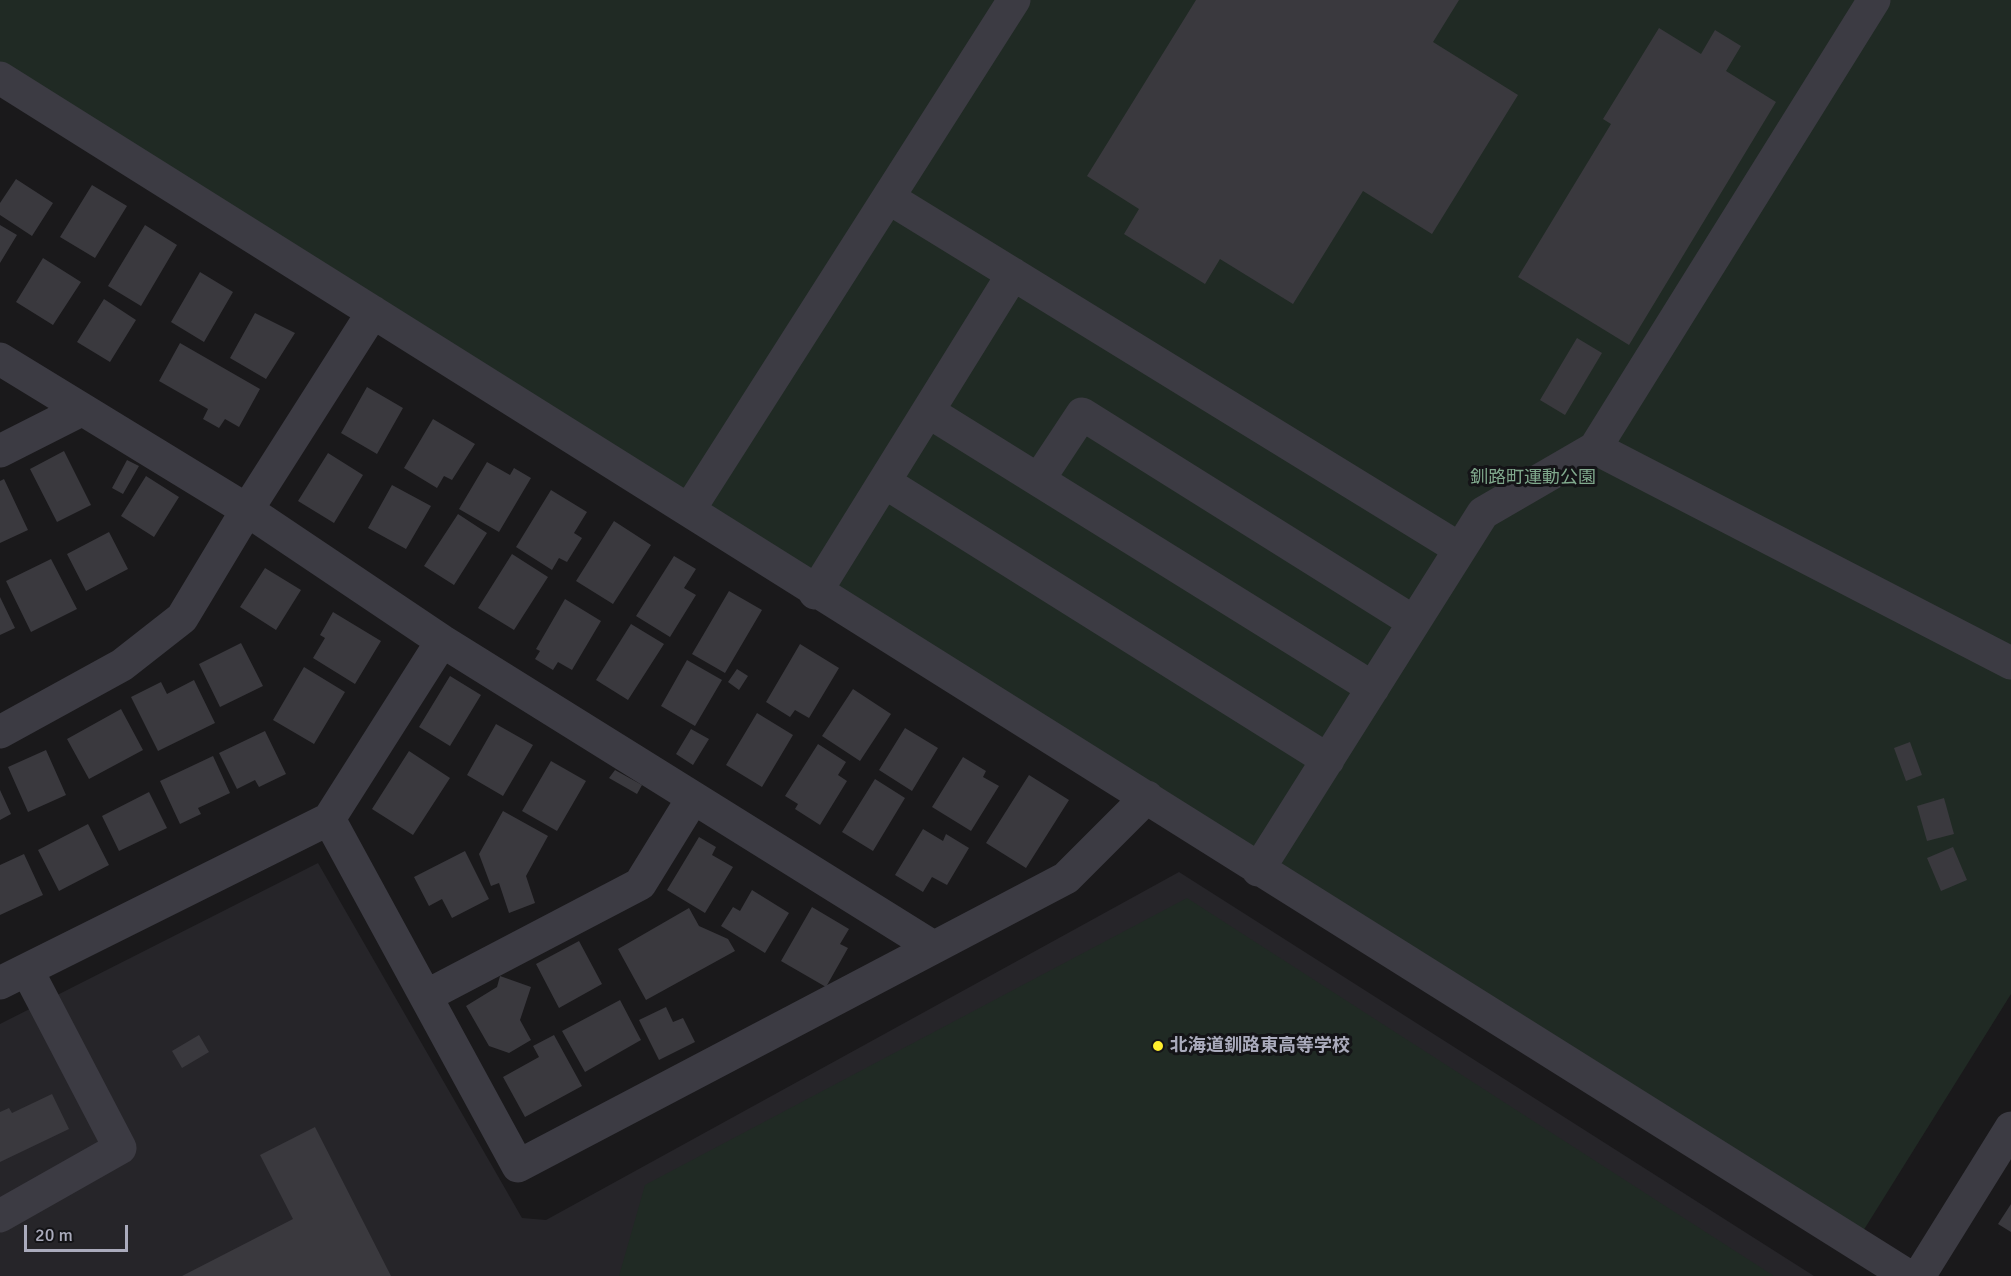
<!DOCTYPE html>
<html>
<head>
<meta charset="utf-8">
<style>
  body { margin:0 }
  #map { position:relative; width:2011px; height:1276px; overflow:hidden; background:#1a191b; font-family:Signika,sans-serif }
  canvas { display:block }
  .scale { position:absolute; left:24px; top:1225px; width:104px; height:27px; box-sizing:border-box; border:3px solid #aaabbc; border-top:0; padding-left:8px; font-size:18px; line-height:21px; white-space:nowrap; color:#aaabbc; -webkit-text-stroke:4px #141417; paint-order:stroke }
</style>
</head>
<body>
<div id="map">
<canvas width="2011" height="1276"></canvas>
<div class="scale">20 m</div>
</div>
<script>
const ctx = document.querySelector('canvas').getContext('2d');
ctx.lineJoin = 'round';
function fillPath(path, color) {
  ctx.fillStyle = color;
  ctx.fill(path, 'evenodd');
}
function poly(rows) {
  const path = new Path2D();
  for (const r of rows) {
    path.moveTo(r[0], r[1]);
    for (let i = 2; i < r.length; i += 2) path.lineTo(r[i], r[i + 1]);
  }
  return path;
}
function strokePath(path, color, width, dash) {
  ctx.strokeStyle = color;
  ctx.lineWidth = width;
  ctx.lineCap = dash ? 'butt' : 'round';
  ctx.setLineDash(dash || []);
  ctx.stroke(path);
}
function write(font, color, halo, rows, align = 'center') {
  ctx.font = font + ' Signika,"Noto Sans JP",sans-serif';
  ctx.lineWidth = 6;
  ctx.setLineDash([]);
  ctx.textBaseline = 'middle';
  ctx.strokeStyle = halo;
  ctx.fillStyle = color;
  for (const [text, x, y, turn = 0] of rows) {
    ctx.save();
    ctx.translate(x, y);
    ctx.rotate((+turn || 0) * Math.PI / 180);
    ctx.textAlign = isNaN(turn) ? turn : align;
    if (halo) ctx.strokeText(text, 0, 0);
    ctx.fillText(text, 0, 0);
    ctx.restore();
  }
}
const built = poly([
  [318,863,522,1218,546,1220,1179,872,1814,1276,0,1276,0,1024]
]);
const green = poly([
  [0,0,2011,0,2011,994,1855,1244,0,78],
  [1187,898,1774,1276,619,1276,645,1185]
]);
const building = poly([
  [1196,0,1459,0,1433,42,1518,95,1432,234,1363,191,1293,304,1220,259,1205,284,1124,234,1139,209,1087,176],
  [1659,28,1701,54,1715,30,1741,46,1726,71,1776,102,1629,345,1518,277,1611,124,1603,119],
  [16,179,53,203,32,236,0,215,0,203],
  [92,185,127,206,95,258,60,237],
  [0,225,17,235,0,263],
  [145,225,177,245,141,306,108,286],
  [43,258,81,282,53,325,16,302],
  [200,272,233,292,204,342,171,322],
  [104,299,136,320,110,362,77,342],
  [255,313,295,333,266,379,230,358],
  [1577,338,1602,353,1565,415,1540,400],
  [180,343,260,389,239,427,225,419,219,428,203,419,208,409,159,381],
  [367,387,403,408,377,454,341,433],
  [433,419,475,444,452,480,444,476,437,488,404,468],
  [64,451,91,505,57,522,30,469],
  [328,453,363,475,334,523,298,501],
  [127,460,139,466,123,494,112,488],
  [487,462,510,475,514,468,531,478,499,532,459,509],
  [146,476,179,497,154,537,121,516],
  [4,479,28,530,0,543,0,481],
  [392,485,431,506,406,549,368,528],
  [551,490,587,512,574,533,582,538,567,562,559,558,552,570,516,547],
  [458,514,487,533,454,585,424,566],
  [614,521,651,545,613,604,576,581],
  [109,532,128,569,86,591,67,554],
  [512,554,548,577,514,630,478,608],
  [674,556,696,569,684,588,696,595,670,637,636,616],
  [51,559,77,609,31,632,6,581],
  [265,568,301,590,276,630,240,607],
  [729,591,762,610,725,673,692,654],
  [0,597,15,628,0,635],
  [565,599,601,621,572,670,558,662,553,670,535,659,540,651,536,649],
  [333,612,381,641,355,684,313,658,325,638,320,635],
  [631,624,664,644,628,700,596,680],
  [241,643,263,686,220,707,199,664],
  [800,644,839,668,809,718,795,710,790,717,766,702],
  [687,660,722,680,695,726,661,706],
  [304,667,345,692,314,744,273,720],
  [737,669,748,676,739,690,728,682],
  [450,676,481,695,450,746,419,727],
  [194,680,215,723,158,751,131,697,161,682,167,694],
  [853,689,891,714,860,761,822,736],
  [121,709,143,750,89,779,67,739],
  [757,713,793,735,762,787,726,765],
  [496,724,533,745,503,796,467,775],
  [905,728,938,748,912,791,879,770],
  [691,729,709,739,693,765,676,754],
  [265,731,286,774,259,787,255,780,237,789,219,753],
  [1910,742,1922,775,1906,781,1894,748],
  [818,744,846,762,838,775,847,781,820,825,795,809,798,804,785,796],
  [46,750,66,795,28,812,8,767],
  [409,751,450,778,413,835,372,809],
  [213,756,230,793,198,808,201,814,180,824,160,781],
  [963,757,986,771,983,777,999,786,971,831,932,807],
  [551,761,586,781,557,831,522,811],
  [615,770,642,785,637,794,609,778],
  [1029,775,1069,800,1026,868,986,843],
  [875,779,905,798,873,851,842,832],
  [0,790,11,814,0,820],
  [149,792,167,828,119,851,102,816],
  [1944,798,1954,834,1927,841,1917,806],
  [503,811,548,836,526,876,535,903,509,913,499,883,491,886,479,854],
  [88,824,109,865,59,891,38,850],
  [923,829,943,841,946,834,969,848,947,885,932,877,923,892,895,875],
  [699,837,716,847,712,855,733,867,705,913,667,890],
  [1953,847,1967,880,1941,891,1927,858],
  [465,851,489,899,452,918,442,899,429,906,414,877],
  [24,854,43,895,0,915,0,865],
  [752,890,789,913,765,953,721,926,733,907,740,911],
  [812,907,849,929,840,944,848,948,826,987,781,961],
  [689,908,699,926,728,939,735,951,646,1000,618,949],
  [579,941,602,984,559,1008,536,964],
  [500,976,531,987,520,1020,531,1040,509,1053,489,1046,466,1006,497,987],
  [620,1000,641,1040,585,1072,562,1031],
  [666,1007,673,1022,683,1018,695,1042,659,1060,639,1020],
  [199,1035,209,1052,182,1068,172,1051],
  [554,1035,582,1086,525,1117,503,1077,539,1057,533,1046],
  [52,1094,69,1129,0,1162,0,1112,9,1108,12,1113],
  [315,1127,391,1276,182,1276,293,1219,260,1155],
  [2011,1204,2011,1232,1998,1224]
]);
const minor = poly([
  [0,78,1908,1276],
  [889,198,1460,549],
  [0,359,247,510,442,641,933,947],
  [929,412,1373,688],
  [1595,448,2011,663],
  [0,451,81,410],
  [1039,479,1082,414,1414,622],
  [886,483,1328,760],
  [689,510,1014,0],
  [815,593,1013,274],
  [0,732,122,665,182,618,247,510,373,312],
  [329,819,518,1166,1066,878,1147,797],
  [1258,870,1483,513,1595,448,1874,0],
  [0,983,329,819,442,641],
  [426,996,640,884,693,798],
  [0,1216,120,1148,27,970],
  [1919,1276,2011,1128]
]);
const markers = [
  [1158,1046,6,"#ffee2d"]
];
const parkNames = [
  ["釧路町運動公園",1533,478]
];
const poiNames = [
  ["北海道釧路東高等学校",1170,1046]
];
fillPath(built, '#262529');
fillPath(green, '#202a24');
fillPath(building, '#3a393e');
strokePath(minor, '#3c3b43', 33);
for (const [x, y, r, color] of markers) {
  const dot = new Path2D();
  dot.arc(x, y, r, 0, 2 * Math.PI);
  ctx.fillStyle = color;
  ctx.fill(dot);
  strokePath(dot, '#141417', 2);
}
write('18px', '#80a98d', '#141417', parkNames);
write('bold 18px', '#aaabbc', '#141417', poiNames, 'left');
</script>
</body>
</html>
